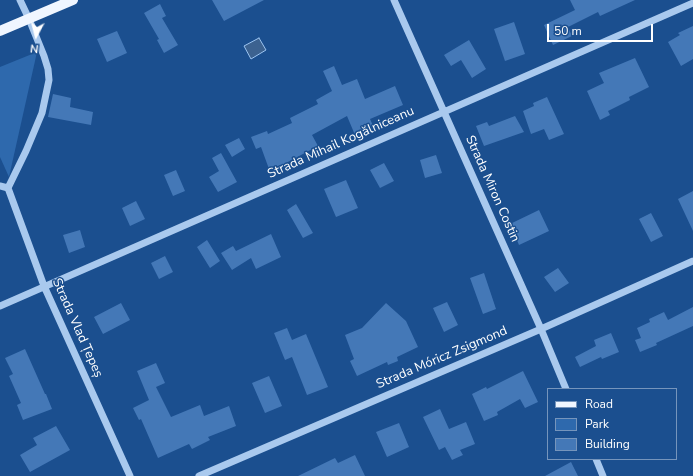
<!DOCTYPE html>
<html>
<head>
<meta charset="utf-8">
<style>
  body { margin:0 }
  #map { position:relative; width:693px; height:476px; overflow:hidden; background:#1b4f8f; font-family:"Nunito Sans",sans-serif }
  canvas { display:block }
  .legend { position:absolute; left:547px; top:388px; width:130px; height:72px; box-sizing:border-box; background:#1b4f8f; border:1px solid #7695bc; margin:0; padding:5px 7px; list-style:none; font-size:12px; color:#fff }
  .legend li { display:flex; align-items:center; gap:8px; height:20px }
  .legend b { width:20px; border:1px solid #7695bc }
  .north { position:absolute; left:16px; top:16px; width:40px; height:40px; -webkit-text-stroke:3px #1b4f8f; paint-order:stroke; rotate:187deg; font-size:11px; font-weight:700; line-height:16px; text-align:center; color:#fff }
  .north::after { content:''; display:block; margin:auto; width:14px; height:18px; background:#fff; clip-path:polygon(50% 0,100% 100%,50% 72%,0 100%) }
  .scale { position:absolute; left:547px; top:24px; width:106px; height:18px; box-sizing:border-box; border:2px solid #fff; border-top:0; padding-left:5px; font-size:12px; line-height:14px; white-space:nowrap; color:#fff; -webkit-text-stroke:3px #1b4f8f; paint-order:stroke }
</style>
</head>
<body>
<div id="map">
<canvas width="693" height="476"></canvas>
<ul class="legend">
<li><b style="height:5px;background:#f0f6ff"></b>Road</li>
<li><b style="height:11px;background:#2e69ad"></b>Park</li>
<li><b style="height:11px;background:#4478b7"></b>Building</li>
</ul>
<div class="north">N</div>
<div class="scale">50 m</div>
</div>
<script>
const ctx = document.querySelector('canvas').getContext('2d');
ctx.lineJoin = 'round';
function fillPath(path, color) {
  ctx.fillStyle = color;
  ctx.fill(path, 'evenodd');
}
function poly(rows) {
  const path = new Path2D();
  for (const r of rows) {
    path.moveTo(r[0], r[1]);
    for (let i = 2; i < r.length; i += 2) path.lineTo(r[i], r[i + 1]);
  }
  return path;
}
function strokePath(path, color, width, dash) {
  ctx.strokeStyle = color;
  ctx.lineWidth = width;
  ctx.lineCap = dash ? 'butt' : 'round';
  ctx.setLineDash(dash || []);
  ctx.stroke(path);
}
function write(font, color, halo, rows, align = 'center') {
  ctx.font = font + ' "Nunito Sans",sans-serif';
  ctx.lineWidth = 3;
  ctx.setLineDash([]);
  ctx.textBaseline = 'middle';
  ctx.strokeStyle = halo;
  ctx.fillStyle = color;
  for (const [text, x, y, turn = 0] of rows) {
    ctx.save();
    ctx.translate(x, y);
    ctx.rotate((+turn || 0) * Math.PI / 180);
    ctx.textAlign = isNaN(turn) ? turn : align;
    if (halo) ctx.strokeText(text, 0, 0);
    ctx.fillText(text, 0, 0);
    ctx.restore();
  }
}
const green = poly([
  [37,52,9,177,0,157,0,67]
]);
const water = poly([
  [259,38,266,50,251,59,244,46,259,38]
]);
const building = poly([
  [212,0,264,0,224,21],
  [570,0,635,0,600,16,598,12,568,27,572,36,553,45,544,25,575,10],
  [160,4,166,16,162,18,178,45,164,53,157,40,159,39,144,13],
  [514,22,525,54,505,61,494,29],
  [693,26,693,59,681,66,668,42,680,35,678,33],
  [117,31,127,53,107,62,97,39],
  [469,40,486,69,472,78,461,60,451,66,444,55],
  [635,58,649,87,629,97,630,100,608,111,610,115,600,120,587,91,604,83,599,73],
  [334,66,342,85,357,79,365,99,395,86,403,105,370,119,374,128,355,135,347,116,312,135,318,146,284,164,269,169,261,147,256,149,251,137,267,131,268,134,292,123,290,118,318,104,316,100,332,91,323,71],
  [53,94,71,98,70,107,93,112,91,125,48,117],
  [547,97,564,134,549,140,544,129,531,134,523,111,534,106,533,103],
  [515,116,524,132,484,146,476,126,487,122,489,126],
  [239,138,245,149,232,157,225,145],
  [221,153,237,182,218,192,209,177,219,171,212,158],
  [436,155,442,173,425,178,420,160],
  [384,163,394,181,380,188,370,170],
  [176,170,185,191,173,196,164,175],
  [346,180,358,208,336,217,324,189],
  [693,191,693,231,678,199],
  [136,201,145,219,130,226,122,208],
  [296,204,313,233,303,238,287,210],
  [539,210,549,231,519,245,510,224],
  [651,213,663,236,651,242,639,219],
  [80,230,85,247,69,253,63,235],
  [271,234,281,257,256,269,251,258,232,270,221,253,233,246,236,251],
  [207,240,220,261,210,268,197,247],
  [165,256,173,272,159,279,151,263],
  [558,268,569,283,555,292,544,277],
  [484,273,496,309,483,314,470,278],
  [447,302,458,325,444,332,433,308],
  [121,303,130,320,103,334,94,317],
  [386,303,406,321,418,347,397,357,398,361,388,365,387,362,357,376,350,361,354,359,345,335,362,328],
  [693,307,693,326,656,343,657,345,640,352,635,340,641,338,637,328,650,322,649,319,664,312,668,320],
  [287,328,292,340,306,334,328,387,307,395,292,357,285,360,274,333],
  [611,333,619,352,602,359,601,357,580,367,575,357,596,346,594,340],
  [25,349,45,394,46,394,52,409,23,420,17,405,21,403,9,376,13,374,5,358],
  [156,363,165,383,156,387,171,417,200,405,204,416,229,406,236,426,208,437,210,440,192,449,189,444,158,458,141,419,139,420,133,408,149,400,137,371],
  [523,371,538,402,525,408,520,399,497,412,498,415,484,421,472,394,486,387,487,389],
  [269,376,282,406,265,413,252,383],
  [440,409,449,429,466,422,475,444,460,450,463,455,452,460,445,447,439,450,423,417],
  [399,423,409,447,387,457,376,432],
  [56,426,70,450,30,472,20,455,37,445,33,438],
  [355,455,365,476,298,476,335,458,338,463],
  [571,462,578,476,545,476]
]);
const minor = poly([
  [394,0,541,329,566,389],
  [0,186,8,188],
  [8,188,44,286,130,476],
  [8,188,26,151,42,113,49,80,48,69,44,56,29,19,20,0],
  [0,306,693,3],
  [596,459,603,476],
  [199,476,541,329,693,261]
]);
const major = poly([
  [0,31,73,0]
]);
const streetNames = [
  ["Strada Mihail Kogălniceanu",341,143,-24],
  ["Strada Miron Costin",492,189,66],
  ["Strada Vlad Țepeș",77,328,66],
  ["Strada Móricz Zsigmond",442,358,-23]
];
fillPath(green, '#2e69ad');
fillPath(water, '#3c6290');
strokePath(water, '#9cc4f0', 1);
fillPath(building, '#4478b7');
strokePath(minor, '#a9c9ee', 7);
strokePath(major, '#f0f6ff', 10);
write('13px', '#fff', '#1b4f8f', streetNames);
</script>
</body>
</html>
